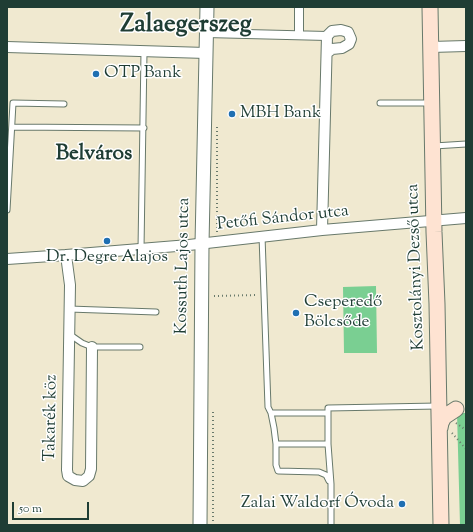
<!DOCTYPE html>
<html>
<head>
<meta charset="utf-8">
<style>
  body { margin:0 }
  #map { position:relative; width:473px; height:532px; overflow:hidden; background:#f0e9d0; font-family:"Sorts Mill Goudy",serif }
  canvas { display:block }
  .frame { position:absolute; inset:0; border:8px solid #1f3d34; pointer-events:none }
  .scale { position:absolute; left:12px; top:502px; width:77px; height:18px; box-sizing:border-box; border:2px solid #1f3d34; border-top:0; padding-left:5px; font-size:12px; line-height:14px; white-space:nowrap; color:#1f3d34; -webkit-text-stroke:3px #fff; paint-order:stroke }
</style>
</head>
<body>
<div id="map">
<canvas width="473" height="532"></canvas>
<div class="frame"></div>
<div class="scale">50 m</div>
</div>
<script>
const ctx = document.querySelector('canvas').getContext('2d');
ctx.lineJoin = 'round';
function fillPath(path, color) {
  ctx.fillStyle = color;
  ctx.fill(path, 'evenodd');
}
function poly(rows) {
  const path = new Path2D();
  for (const r of rows) {
    path.moveTo(r[0], r[1]);
    for (let i = 2; i < r.length; i += 2) path.lineTo(r[i], r[i + 1]);
  }
  return path;
}
function strokePath(path, color, width, dash) {
  ctx.strokeStyle = color;
  ctx.lineWidth = width;
  ctx.lineCap = dash ? 'butt' : 'round';
  ctx.setLineDash(dash || []);
  ctx.stroke(path);
}
function write(font, color, halo, rows, align = 'center') {
  ctx.font = font + ' "Sorts Mill Goudy",serif';
  ctx.lineWidth = 3;
  ctx.setLineDash([]);
  ctx.textBaseline = 'middle';
  ctx.strokeStyle = halo;
  ctx.fillStyle = color;
  for (const [text, x, y, turn = 0] of rows) {
    ctx.save();
    ctx.translate(x, y);
    ctx.rotate((+turn || 0) * Math.PI / 180);
    ctx.textAlign = isNaN(turn) ? turn : align;
    if (halo) ctx.strokeText(text, 0, 0);
    ctx.fillText(text, 0, 0);
    ctx.restore();
  }
}
const green = poly([
  [376,286,377,353,344,353,343,287],
  [457,413,466,413,466,525,460,525]
]);
const path = poly([
  [217,232,217,126],
  [214,296,257,295],
  [456,423,466,430],
  [452,433,466,449],
  [213,525,213,412]
]);
const service = poly([
  [380,103,429,103],
  [12,127,144,128],
  [434,146,466,144],
  [7,210,13,103,64,104],
  [262,236,268,407,271,413,274,428,276,444,328,444,331,484,331,525],
  [141,249,144,52],
  [69,309,156,312],
  [69,334,82,343,92,347,140,347],
  [271,413,328,413],
  [276,444,276,465,278,471,319,472,326,475,329,481],
  [328,444,328,408,438,406]
]);
const pedestrian = poly([
  [206,33,327,36],
  [299,35,299,7]
]);
const minor = poly([
  [7,47,206,53],
  [431,47,466,46],
  [322,230,327,36,332,31,341,30,348,32,351,39,349,44,342,48,332,49,327,53],
  [66,255,70,285,67,470,68,476,75,480,83,481,89,476,91,469,92,347],
  [7,259,66,255,189,245,322,230,466,218]
]);
const tertiary = poly([
  [200,525,202,244,207,7]
]);
const secondary = poly([
  [430,7,434,232,437,304,441,525],
  [440,428,441,423,444,417,456,409]
]);
const markers = [
  [96,74,4,"#1f6fb2"],
  [232,114,4,"#1f6fb2"],
  [107,241,4,"#1f6fb2"],
  [296,313,4,"#1f6fb2"],
  [402,504,4,"#1f6fb2"]
];
const poiNames = [
  ["OTP Bank",104,74],
  ["MBH Bank",240,114],
  ["Dr. Degre Alajos",107,258,"center"],
  ["Cseperedő",304,303],
  ["Bölcsőde",304,323],
  ["Zalai Waldorf Óvoda",394,504,"right"]
];
const streetNames = [
  ["Petőfi Sándor utca",283,219,-6],
  ["Kossuth Lajos utca",184,266,-89],
  ["Kosztolányi Dezső utca",417,267,-92],
  ["Takarék köz",52,418,-89]
];
const districtNames = [
  ["Belváros",94,155]
];
const townNames = [
  ["Zalaegerszeg",186,27]
];
fillPath(green, '#7acf92');
strokePath(service, '#68796b', 7);
strokePath(pedestrian, '#68796b', 10);
strokePath(minor, '#68796b', 12);
strokePath(tertiary, '#68796b', 15);
strokePath(secondary, '#68796b', 17);
strokePath(path, '#68796b', 2, [1, 3]);
strokePath(service, '#fff', 5);
strokePath(pedestrian, '#fff', 8);
strokePath(minor, '#fff', 10);
strokePath(tertiary, '#fff', 13);
strokePath(secondary, '#fee3d2', 15);
for (const [x, y, r, color] of markers) {
  const dot = new Path2D();
  dot.arc(x, y, r, 0, 2 * Math.PI);
  ctx.fillStyle = color;
  ctx.fill(dot);
  strokePath(dot, '#fff', 1.5);
}
write('17px', '#1f3d34', '#fff', poiNames, 'left');
write('17px', '#1f3d34', '#fff', streetNames);
write('bold 21px', '#1f3d34', '#fff', districtNames);
write('bold 25px', '#1f3d34', '#fff', townNames);
</script>
</body>
</html>
